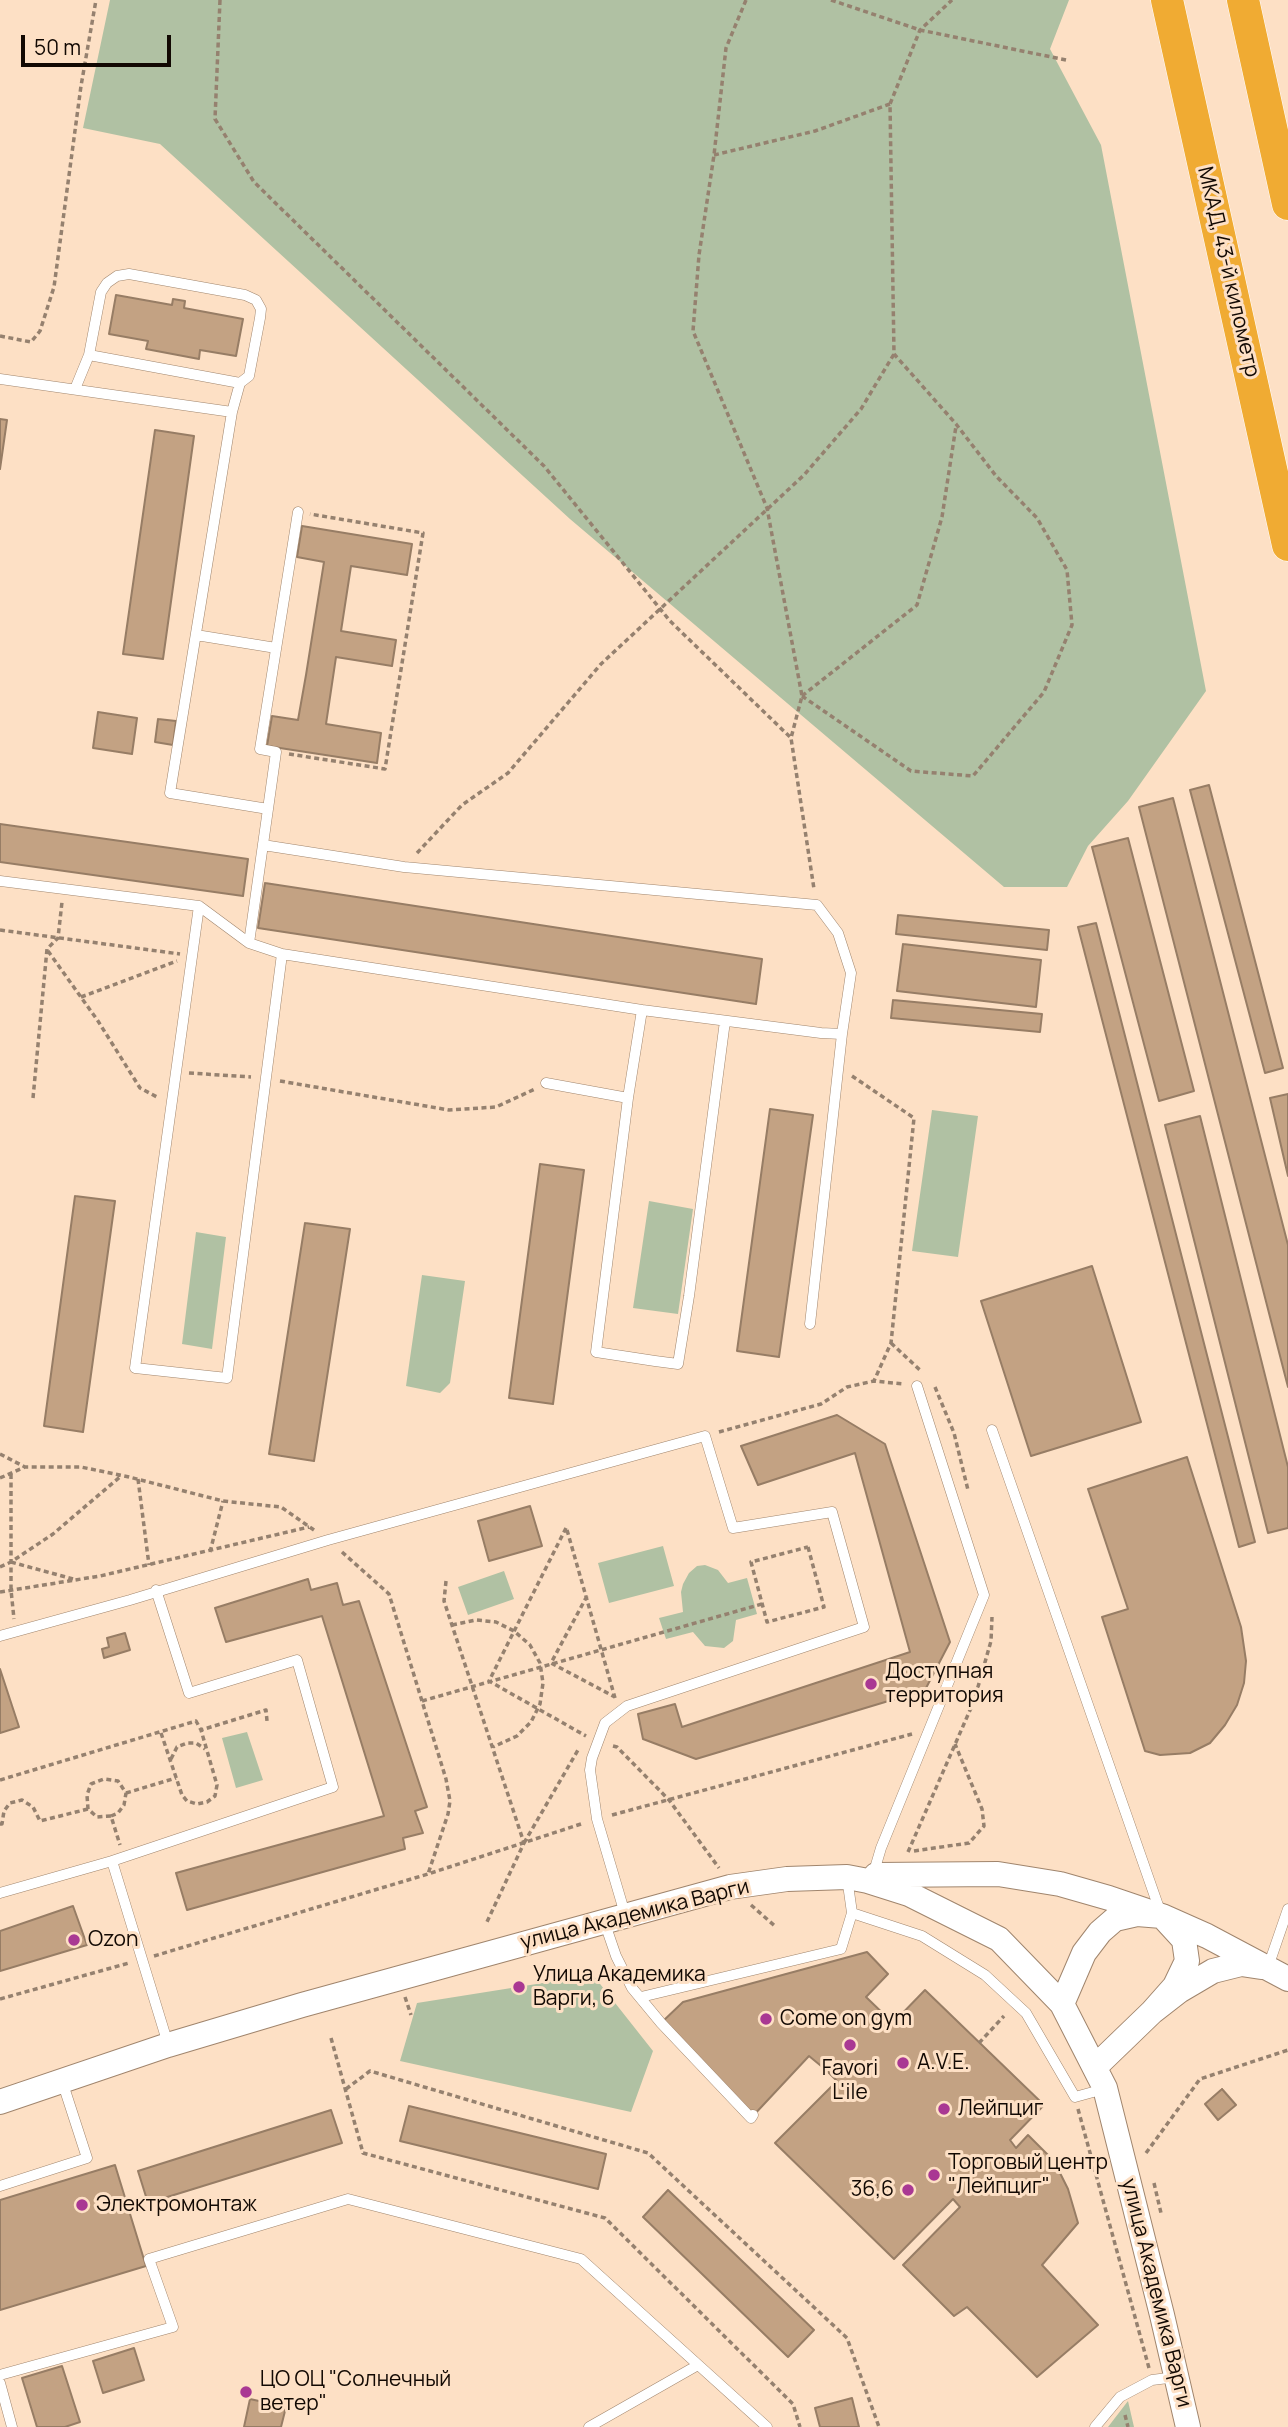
<!DOCTYPE html>
<html>
<head>
<meta charset="utf-8">
<style>
  body { margin:0 }
  #map { position:relative; width:1288px; height:2427px; overflow:hidden; background:#fde0c5; font-family:Manrope,sans-serif }
  canvas { display:block }
  .scale { position:absolute; left:21px; top:35px; width:150px; height:32px; box-sizing:border-box; border:4px solid #120903; border-top:0; padding-left:9px; font-size:21px; line-height:24px; white-space:nowrap; color:#120903; -webkit-text-stroke:5px #fde0c5; paint-order:stroke }
</style>
</head>
<body>
<div id="map">
<canvas width="1288" height="2427"></canvas>
<div class="scale">50 m</div>
</div>
<script>
const ctx = document.querySelector('canvas').getContext('2d');
ctx.lineJoin = 'round';
function fillPath(path, color) {
  ctx.fillStyle = color;
  ctx.fill(path, 'evenodd');
}
function poly(rows) {
  const path = new Path2D();
  for (const r of rows) {
    path.moveTo(r[0], r[1]);
    for (let i = 2; i < r.length; i += 2) path.lineTo(r[i], r[i + 1]);
  }
  return path;
}
function strokePath(path, color, width, dash) {
  ctx.strokeStyle = color;
  ctx.lineWidth = width;
  ctx.lineCap = dash ? 'butt' : 'round';
  ctx.setLineDash(dash || []);
  ctx.stroke(path);
}
function write(font, color, halo, rows, align = 'center') {
  ctx.font = font + ' Manrope,sans-serif';
  ctx.lineWidth = 6;
  ctx.setLineDash([]);
  ctx.textBaseline = 'middle';
  ctx.strokeStyle = halo;
  ctx.fillStyle = color;
  for (const [text, x, y, turn = 0] of rows) {
    ctx.save();
    ctx.translate(x, y);
    ctx.rotate((+turn || 0) * Math.PI / 180);
    ctx.textAlign = isNaN(turn) ? turn : align;
    if (halo) ctx.strokeText(text, 0, 0);
    ctx.fillText(text, 0, 0);
    ctx.restore();
  }
}
const green = poly([
  [110,0,1069,0,1050,49,1101,145,1206,691,1128,801,1088,846,1067,887,1004,887,570,519,160,144,83,128],
  [932,1110,978,1116,958,1257,912,1251],
  [649,1201,693,1209,678,1314,633,1308],
  [196,1232,226,1237,212,1349,182,1344],
  [422,1275,465,1281,450,1383,440,1393,406,1386],
  [663,1546,674,1586,609,1603,598,1563],
  [705,1565,718,1570,728,1583,747,1578,757,1614,736,1620,733,1641,724,1648,705,1646,693,1632,666,1639,659,1618,683,1612,681,1592,683,1584,689,1573,697,1566],
  [504,1571,514,1599,468,1615,458,1587],
  [247,1732,263,1780,236,1788,222,1738],
  [593,1975,653,2051,631,2112,400,2061,417,2003],
  [1128,2401,1134,2427,1108,2427]
]);
const building = poly([
  [116,295,172,305,173,299,185,301,184,308,243,319,236,356,200,350,199,359,146,349,148,341,109,334,116,295],
  [0,419,7,420,0,469,0,419],
  [155,430,194,436,163,659,123,654,155,430],
  [302,526,412,544,407,575,351,566,341,631,396,640,392,666,336,657,326,724,381,733,377,763,267,746,272,716,298,720,306,675,324,562,297,557,302,526],
  [98,712,137,718,132,754,93,748,98,712],
  [158,719,176,721,173,745,155,742,158,719],
  [1209,785,1283,1068,1265,1073,1190,790,1209,785],
  [1173,798,1288,1245,1288,1387,1139,807,1173,798],
  [0,824,248,859,243,896,0,862,0,824],
  [1128,838,1194,1091,1159,1101,1092,847,1128,838],
  [265,883,762,959,756,1004,258,928,265,883],
  [898,915,1049,930,1047,950,896,934,898,915],
  [1096,923,1255,1542,1239,1547,1078,927,1096,923],
  [903,944,1041,960,1036,1007,897,991,903,944],
  [893,1000,1042,1014,1040,1032,891,1018,893,1000],
  [1288,1094,1288,1176,1270,1098,1288,1094],
  [770,1109,813,1115,779,1357,737,1351,770,1109],
  [1200,1116,1288,1467,1288,1528,1268,1533,1165,1125,1200,1116],
  [540,1164,584,1170,553,1404,509,1398,540,1164],
  [75,1196,115,1201,83,1432,44,1426,75,1196],
  [305,1223,350,1229,314,1461,269,1454,305,1223],
  [1092,1266,1141,1422,1031,1456,981,1301,1092,1266],
  [837,1415,885,1444,950,1642,925,1690,696,1759,643,1739,638,1714,675,1704,682,1727,910,1652,855,1453,758,1485,741,1446,837,1415],
  [1187,1457,1241,1627,1246,1661,1244,1683,1237,1705,1225,1725,1210,1743,1190,1753,1160,1755,1145,1751,1102,1617,1128,1609,1088,1489,1187,1457],
  [530,1506,542,1546,489,1561,478,1521,530,1506],
  [308,1579,311,1590,337,1583,343,1605,359,1601,427,1807,415,1811,423,1833,403,1838,405,1849,187,1910,176,1873,384,1816,322,1616,226,1642,215,1608,308,1579],
  [125,1633,130,1650,104,1658,102,1649,109,1647,107,1638,125,1633],
  [0,1669,19,1727,0,1733,0,1669],
  [73,1906,87,1945,0,1971,0,1931,73,1906],
  [867,1952,888,1974,866,1997,893,2023,925,1990,1044,2105,1010,2140,1016,2148,1028,2135,1054,2161,1068,2189,1078,2223,1042,2265,1098,2325,1037,2377,967,2307,954,2316,903,2265,960,2207,953,2199,894,2259,775,2143,837,2081,826,2070,809,2056,751,2118,661,2023,683,2002,867,1952],
  [1222,2089,1236,2105,1218,2120,1205,2104,1222,2089],
  [409,2106,606,2154,598,2189,400,2141,409,2106],
  [331,2110,342,2143,148,2203,138,2171,331,2110],
  [115,2165,146,2266,0,2310,0,2200,115,2165],
  [668,2190,814,2330,788,2357,643,2217,668,2190],
  [134,2348,144,2380,103,2393,93,2361,134,2348],
  [62,2366,80,2422,65,2427,37,2427,22,2378,62,2366],
  [852,2398,859,2427,820,2427,815,2408,852,2398],
  [250,2399,286,2407,281,2427,244,2427,250,2399]
]);
const path = poly([
  [220,0,215,119,254,182,544,466,670,621,791,738],
  [746,0,726,48,714,155,699,255,693,331,767,508,802,696,791,738,814,889],
  [831,0,920,30,1066,60],
  [714,155,815,131,890,104],
  [0,336,31,342,40,331,54,287,81,86,96,0],
  [802,696,911,771,973,776,1044,692,1072,625,1067,570,1037,518,996,476,956,424,894,354,890,104,920,30,952,0],
  [802,696,917,605,942,517,956,426],
  [289,754,385,769,423,533,310,514],
  [417,853,462,805,508,773,601,664,804,475,861,409,894,354],
  [0,930,180,954],
  [48,951,98,1021,140,1088,157,1097],
  [81,997,177,961],
  [189,1073,251,1077],
  [852,1076,914,1118,891,1343,874,1381],
  [280,1081,449,1110,496,1107,535,1089],
  [33,1098,47,949,58,938,62,902],
  [891,1343,921,1371],
  [935,1387,954,1433,968,1490],
  [719,1432,821,1404,847,1387,874,1381,904,1384],
  [0,1454,25,1467],
  [11,1474,11,1590,14,1619],
  [0,1478,25,1467,81,1467,129,1477,223,1501,281,1507,314,1530],
  [138,1479,149,1565],
  [566,1528,489,1681,586,1736],
  [567,1530,615,1698],
  [808,1547,824,1607,767,1622,751,1562,808,1547],
  [210,1552,223,1501],
  [342,1552,389,1594,446,1779,450,1801,448,1814,428,1874],
  [11,1562,73,1579],
  [0,1567,11,1562,53,1534,121,1476],
  [446,1581,444,1601,524,1843,486,1924],
  [0,1592,100,1576,309,1527],
  [587,1596,551,1663,615,1697],
  [452,1625,476,1620,496,1622,514,1631,530,1645,540,1663,543,1683,540,1704,531,1722,517,1736,493,1747],
  [422,1701,762,1604],
  [161,1733,182,1795,187,1801,197,1804,207,1802,215,1796,217,1785,201,1730],
  [613,1746,617,1747,669,1800,719,1868],
  [171,1759,177,1747,187,1743,196,1743,205,1749],
  [0,1780,196,1721,201,1730,266,1710,267,1721],
  [126,1793,176,1778],
  [612,1815,912,1734],
  [111,1816,118,1813,124,1805,126,1793,118,1781,104,1779,91,1784,87,1795,88,1809,97,1817,111,1816,120,1845],
  [0,1824,2,1824,4,1811,10,1803,22,1800,33,1807,40,1821,88,1809],
  [524,1843,578,1750],
  [914,1851,969,1843,984,1826,982,1809,955,1744],
  [908,1852,974,1701,991,1641,992,1617],
  [751,1905,776,1927],
  [154,1956,428,1874,584,1823],
  [405,1997,411,2015],
  [0,1999,129,1963],
  [331,2038,363,2153,605,2218,793,2404,800,2427],
  [979,2043,1004,2016],
  [346,2089,370,2071,648,2153,847,2338,879,2427],
  [1078,2109,1149,2368],
  [1146,2153,1200,2079,1288,2050],
  [1154,2183,1161,2213],
  [1125,2415,1128,2427]
]);
const service = poly([
  [129,274,245,295,256,300,261,309,260,318,249,376,240,383,89,355,101,292,107,283,117,276,129,274],
  [0,379,232,412],
  [240,383,232,412,170,793,268,809,249,943],
  [75,389,89,355],
  [196,635,276,648],
  [268,809,276,752,260,749,298,512],
  [0,881,199,906,249,943,282,954,642,1010,821,1033,842,1034,851,973,838,933,817,905,404,867,263,845],
  [199,906,135,1368,227,1378,282,954],
  [642,1010,628,1098,596,1352,655,1361,678,1364,689,1296,725,1021],
  [546,1083,628,1098],
  [810,1324,842,1034],
  [992,1430,1160,1911],
  [0,1636,130,1600,328,1540,705,1436,733,1528,832,1512,864,1627,627,1706,605,1723,592,1758,590,1770,597,1819,625,1914],
  [112,1861,333,1787,297,1660,189,1693,156,1590],
  [873,1875,881,1848,984,1595,917,1386],
  [847,1877,852,1913,922,1936,985,1975,1026,2013,1075,2097,1104,2089],
  [0,1893,112,1861,168,2044],
  [604,1921,616,1956,632,1988,661,2023,751,2118,753,2115],
  [1268,1967,1288,1909],
  [641,1997,841,1949,852,1913],
  [0,2186,87,2158,62,2081],
  [0,2375,173,2327,149,2259,348,2199,581,2259,767,2427],
  [0,2383,12,2427],
  [589,2427,698,2365],
  [1095,2427,1120,2397,1152,2380,1176,2377]
]);
const tertiary = poly([
  [876,1875,998,1874,1060,1884,1109,1898,1162,1916,1207,1936,1288,1979],
  [1062,2004,1084,1953,1100,1932,1115,1919,1137,1914,1162,1916,1184,1940,1187,1961,1175,1986,1152,2012],
  [1095,2067,1152,2012,1179,1991,1213,1971,1241,1964,1261,1967],
  [0,2102,168,2045,302,2005,730,1887,787,1879,847,1877,868,1881,909,1894,999,1939,1062,2004,1105,2088,1162,2315,1188,2427]
]);
const trunk = poly([
  [1167,0,1288,545],
  [1243,0,1288,204]
]);
const markers = [
  [871,1684,7,"#a93893"],
  [74,1940,7,"#a93893"],
  [519,1987,7,"#a93893"],
  [766,2019,7,"#a93893"],
  [850,2045,7,"#a93893"],
  [903,2063,7,"#a93893"],
  [944,2109,7,"#a93893"],
  [934,2175,7,"#a93893"],
  [908,2190,7,"#a93893"],
  [82,2205,7,"#a93893"],
  [246,2392,7,"#a93893"]
];
const streetNames = [
  ["МКАД, 43-й километр",1228,272,77],
  ["улица Академика Варги",635,1915,-14],
  ["улица Академика Варги",1156,2293,76]
];
const poiNames = [
  ["Доступная",885,1672],
  ["территория",885,1696],
  ["Ozon",88,1940],
  ["Улица Академика",533,1975],
  ["Варги, 6",533,1999],
  ["Come on gym",780,2019],
  ["A.V.E.",917,2063],
  ["Favori",850,2069,"center"],
  ["L'ile",850,2093,"center"],
  ["Лейпциг",958,2109],
  ["Торговый центр",948,2163],
  ["\"Лейпциг\"",948,2187],
  ["36,6",894,2190,"right"],
  ["Электромонтаж",96,2205],
  ["ЦО ОЦ \"Солнечный",260,2380],
  ["ветер\"",260,2404]
];
fillPath(green, '#b0c1a3');
fillPath(building, '#c3a283');
strokePath(building, '#977d65', 2);
strokePath(service, '#a0856d', 11);
strokePath(tertiary, '#a0856d', 26);
strokePath(trunk, '#fff', 33);
strokePath(path, '#95816f', 3.5, [5, 3.5]);
strokePath(service, '#fff', 10);
strokePath(tertiary, '#fff', 24);
strokePath(trunk, '#f0ab33', 32);
for (const [x, y, r, color] of markers) {
  const dot = new Path2D();
  dot.arc(x, y, r, 0, 2 * Math.PI);
  ctx.fillStyle = color;
  ctx.fill(dot);
  strokePath(dot, '#fde0c5', 2.5);
}
write('21px', '#120903', '#fde0c5', streetNames);
write('21px', '#120903', '#fde0c5', poiNames, 'left');
</script>
</body>
</html>
